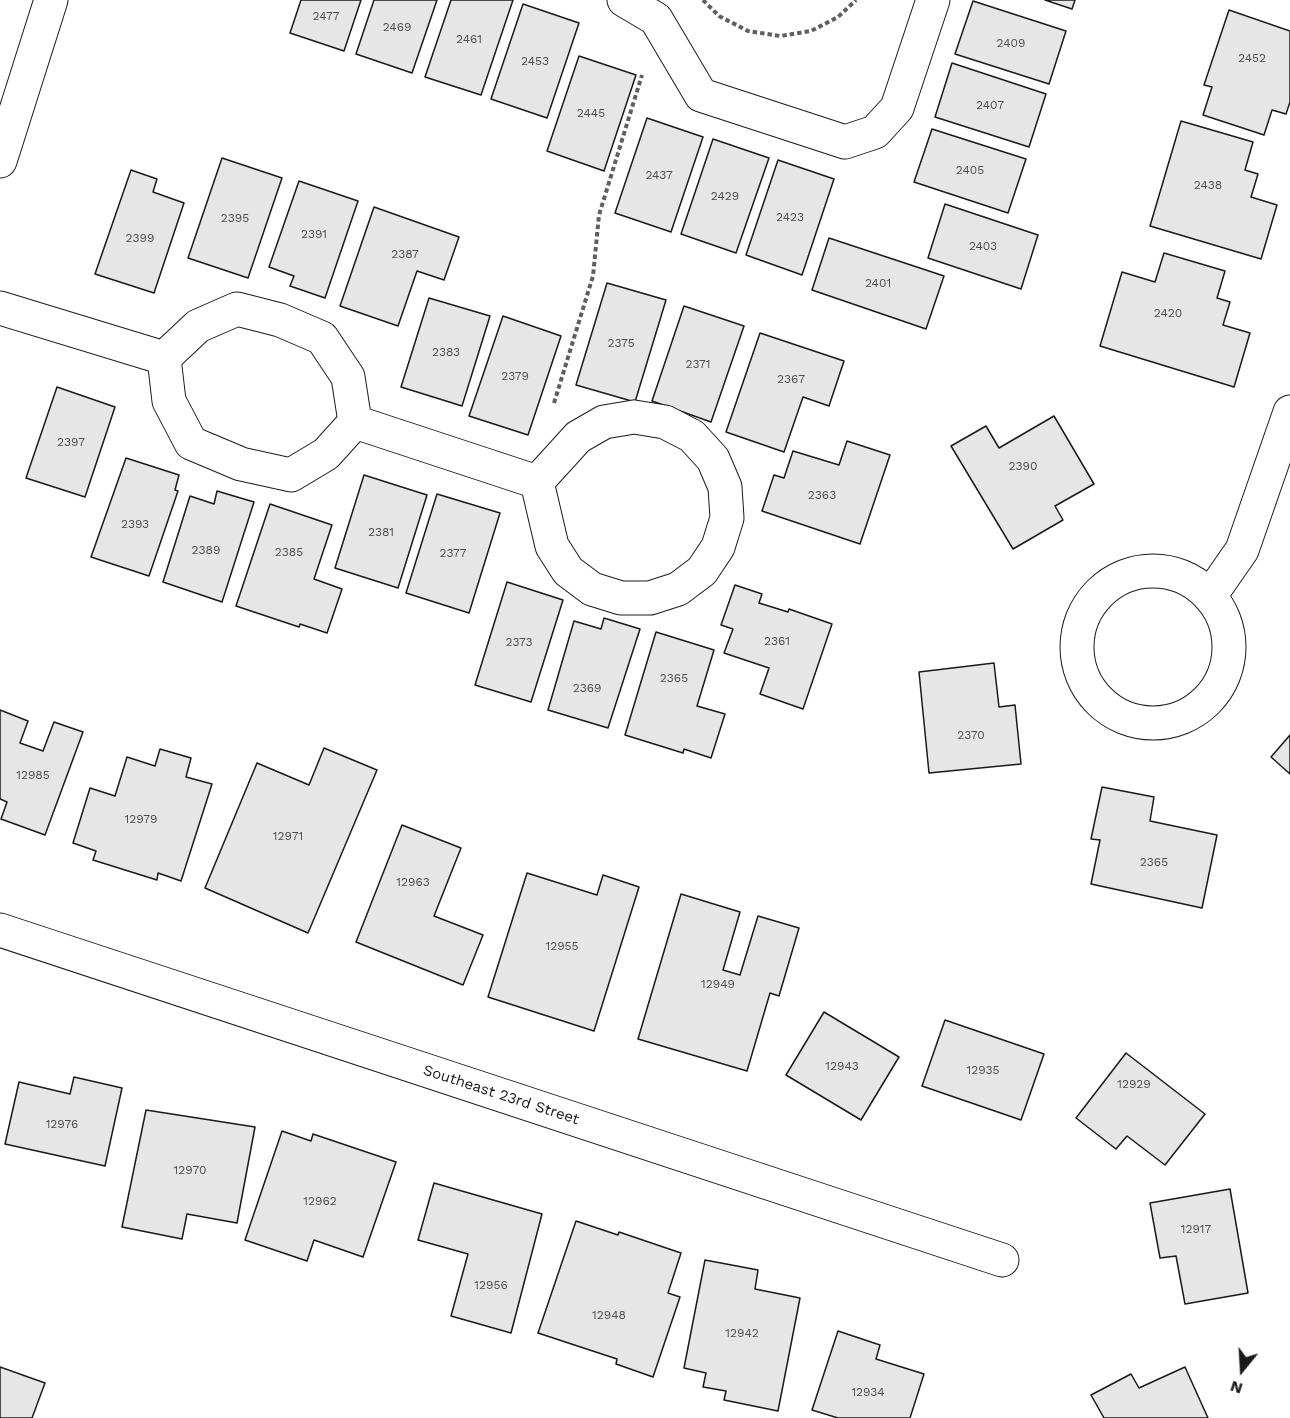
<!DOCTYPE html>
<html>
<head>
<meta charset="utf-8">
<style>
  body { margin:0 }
  #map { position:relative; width:1290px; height:1418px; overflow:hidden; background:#fff; font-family:"Work Sans",sans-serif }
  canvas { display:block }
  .north { position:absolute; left:1212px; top:1340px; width:60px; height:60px; -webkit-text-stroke:4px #fff; paint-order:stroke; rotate:198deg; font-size:16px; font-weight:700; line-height:24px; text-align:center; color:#1a1a1a }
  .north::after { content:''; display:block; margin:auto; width:21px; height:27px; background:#1a1a1a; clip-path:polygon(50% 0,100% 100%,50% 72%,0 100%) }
</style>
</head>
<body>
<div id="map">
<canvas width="1290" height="1418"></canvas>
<div class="north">N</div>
</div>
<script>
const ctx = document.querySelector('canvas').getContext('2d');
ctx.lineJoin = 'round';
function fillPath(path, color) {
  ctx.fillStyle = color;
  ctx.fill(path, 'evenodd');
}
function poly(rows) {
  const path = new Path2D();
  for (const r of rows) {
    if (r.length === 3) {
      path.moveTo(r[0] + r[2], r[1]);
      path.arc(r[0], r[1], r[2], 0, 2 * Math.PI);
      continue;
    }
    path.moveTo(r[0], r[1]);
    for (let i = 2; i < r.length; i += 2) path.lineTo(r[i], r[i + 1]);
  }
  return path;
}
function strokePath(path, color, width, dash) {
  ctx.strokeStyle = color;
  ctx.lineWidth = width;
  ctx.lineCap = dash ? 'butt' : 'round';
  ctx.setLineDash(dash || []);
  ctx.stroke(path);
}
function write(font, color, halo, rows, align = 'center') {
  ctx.font = font + ' "Work Sans",sans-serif';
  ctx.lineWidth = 4.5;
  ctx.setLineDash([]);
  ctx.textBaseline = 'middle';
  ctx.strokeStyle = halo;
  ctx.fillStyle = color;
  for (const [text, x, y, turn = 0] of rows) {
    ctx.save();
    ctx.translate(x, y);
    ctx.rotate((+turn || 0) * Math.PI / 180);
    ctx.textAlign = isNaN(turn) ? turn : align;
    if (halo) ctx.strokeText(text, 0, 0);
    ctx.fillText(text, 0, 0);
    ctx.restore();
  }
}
const building = poly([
  [301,0,361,0,344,51,290,33,301,0],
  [374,0,437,0,412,73,356,54,374,0],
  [451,0,513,0,481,95,425,77,451,0],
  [1045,0,1075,0,1072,9,1045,0],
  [973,1,1066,31,1049,84,955,54,973,1],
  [523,4,579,23,547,118,491,99,523,4],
  [1229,10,1290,31,1290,102,1286,114,1272,110,1264,135,1203,115,1212,87,1204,85,1229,10],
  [579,56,636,75,604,171,547,151,579,56],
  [952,63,1046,94,1029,147,935,117,952,63],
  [647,118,703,137,671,232,615,213,647,118],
  [1181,121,1253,142,1245,170,1258,174,1251,197,1277,205,1261,259,1150,226,1181,121],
  [932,129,1026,159,1008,213,914,182,932,129],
  [713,139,769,158,736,253,681,234,713,139],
  [222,158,282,178,248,278,188,258,222,158],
  [778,160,834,179,802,275,746,255,778,160],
  [131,170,157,179,153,192,184,203,154,293,95,274,131,170],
  [299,181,358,201,325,298,290,286,294,276,269,267,299,181],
  [945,204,1038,235,1021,289,928,258,945,204],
  [374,207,459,237,444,280,417,271,398,326,340,306,374,207],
  [829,238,944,276,926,329,812,290,829,238],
  [1164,253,1225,271,1217,298,1230,302,1223,325,1250,333,1234,387,1100,346,1122,272,1155,282,1164,253],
  [607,283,666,300,635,402,576,385,607,283],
  [429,298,490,316,462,406,401,387,429,298],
  [684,306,744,326,711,422,652,401,684,306],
  [503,316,561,336,528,435,469,416,503,316],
  [760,333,844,361,829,406,803,397,784,452,726,432,760,333],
  [57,387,115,407,85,497,26,478,57,387],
  [1054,416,1094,484,1055,506,1063,520,1013,549,951,446,986,426,999,448,1054,416],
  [847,441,890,455,860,544,762,511,774,475,784,478,793,451,839,465,847,441],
  [126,458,179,475,175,490,178,491,149,576,91,557,126,458],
  [364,475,427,495,398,588,335,568,364,475],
  [217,491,254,502,222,602,163,582,190,496,214,504,217,491],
  [437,494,500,513,469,613,406,593,437,494],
  [270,504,332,525,314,579,342,589,327,633,300,624,299,627,236,606,270,504],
  [507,582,563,600,531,702,475,685,507,582],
  [735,585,762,594,759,603,788,612,789,609,832,624,803,709,760,694,769,668,724,653,733,629,721,625,735,585],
  [604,618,640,629,608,728,548,710,574,621,601,629,604,618],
  [656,632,714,650,697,706,725,714,711,758,684,749,683,753,625,735,656,632],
  [994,663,999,707,1015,705,1021,764,929,773,919,672,994,663],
  [0,710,28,721,20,743,43,751,54,722,83,732,45,835,1,819,7,802,0,799,0,710],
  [1290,735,1290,774,1271,757,1290,735],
  [324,748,377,770,308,933,205,888,257,763,309,785,324,748],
  [160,749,191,758,186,777,212,784,181,881,158,873,157,880,93,860,96,851,73,843,90,788,115,796,127,757,155,766,160,749],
  [1102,787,1154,797,1150,821,1217,835,1202,908,1091,884,1100,840,1091,839,1102,787],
  [402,825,461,848,434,916,483,935,463,985,356,942,402,825],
  [527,873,597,895,603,875,639,887,594,1031,488,997,527,873],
  [681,894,740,912,723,970,740,975,758,916,799,928,779,996,770,993,747,1071,638,1039,681,894],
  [824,1012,899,1057,861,1120,786,1075,824,1012],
  [945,1020,1044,1054,1021,1120,922,1086,945,1020],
  [1126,1053,1205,1114,1165,1165,1127,1136,1116,1149,1076,1118,1126,1053],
  [74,1077,122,1088,105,1166,5,1144,19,1082,70,1094,74,1077],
  [146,1110,255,1127,237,1223,187,1214,182,1239,122,1227,146,1110],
  [282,1131,311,1141,313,1134,396,1162,363,1257,314,1240,307,1261,245,1240,282,1131],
  [434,1183,542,1214,511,1333,451,1316,468,1254,418,1240,434,1183],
  [1230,1189,1248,1293,1185,1304,1176,1256,1160,1258,1150,1203,1230,1189],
  [576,1221,618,1235,619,1232,681,1253,668,1293,680,1297,653,1377,616,1364,617,1359,538,1333,576,1221],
  [705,1260,758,1270,755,1289,800,1298,778,1411,724,1400,726,1391,703,1387,706,1373,684,1368,705,1260],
  [838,1331,880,1345,876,1359,924,1374,910,1418,838,1418,812,1410,838,1331],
  [0,1367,45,1383,32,1418,0,1418,0,1367],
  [1185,1367,1208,1418,1104,1418,1091,1395,1131,1374,1139,1388,1185,1367]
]);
const path = poly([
  [703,0,719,16,748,31,780,36,811,31,838,17,856,0],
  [554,403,593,276,599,215,642,75]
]);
const minor = poly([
  [624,0,656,19,701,95,845,142,875,132,897,108,933,0],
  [0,308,164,358],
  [164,358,169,401,191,443,241,464,291,475,326,454,355,422],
  [164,358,198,326,237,309,280,320,322,338,348,377,355,422],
  [634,417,665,422,692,436,713,459,725,487,727,518,718,547,702,571,678,589,650,598,621,598,592,589,568,571,552,546,537,482,578,437,604,422,634,417],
  [355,422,537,482],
  [1153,647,76],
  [1210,596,1242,550,1290,412],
  [0,930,1002,1260]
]);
const secondary = poly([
  [0,161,51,0]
]);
const numberNames = [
  ["2477",326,16],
  ["2469",397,27],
  ["2461",469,39],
  ["2409",1011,43],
  ["2452",1252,58],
  ["2453",535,61],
  ["2407",990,105],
  ["2445",591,113],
  ["2405",970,170],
  ["2437",659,175],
  ["2438",1208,185],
  ["2429",725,196],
  ["2423",790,217],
  ["2395",235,218],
  ["2391",314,234],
  ["2399",140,238],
  ["2403",983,246],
  ["2387",405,254],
  ["2401",878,283],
  ["2420",1168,313],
  ["2375",621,343],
  ["2383",446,352],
  ["2371",698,364],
  ["2379",515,376],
  ["2367",791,379],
  ["2397",71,442],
  ["2390",1023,466],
  ["2363",822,495],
  ["2393",135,524],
  ["2381",381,532],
  ["2389",206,550],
  ["2385",289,552],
  ["2377",453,553],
  ["2361",777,641],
  ["2373",519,642],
  ["2365",674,678],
  ["2369",587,688],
  ["2370",971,735],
  ["12985",33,775],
  ["12979",141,819],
  ["12971",288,836],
  ["2365",1154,862],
  ["12963",413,882],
  ["12955",562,946],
  ["12949",718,984],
  ["12943",842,1066],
  ["12935",983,1070],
  ["12929",1134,1084],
  ["12976",62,1124],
  ["12970",190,1170],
  ["12962",320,1201],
  ["12917",1196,1229],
  ["12956",491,1285],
  ["12948",609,1315],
  ["12942",742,1333],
  ["12934",868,1392]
];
const streetNames = [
  ["Southeast 23rd Street",501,1095,18]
];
fillPath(building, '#e6e6e6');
strokePath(building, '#1a1a1a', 1.5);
strokePath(minor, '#1a1a1a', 35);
strokePath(secondary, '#1a1a1a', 35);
strokePath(path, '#5f5f5f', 4, [4.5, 3]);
strokePath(minor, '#fff', 33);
strokePath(secondary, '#fff', 33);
write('12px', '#4d4d4d', null, numberNames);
write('15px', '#1a1a1a', '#fff', streetNames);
</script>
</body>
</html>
